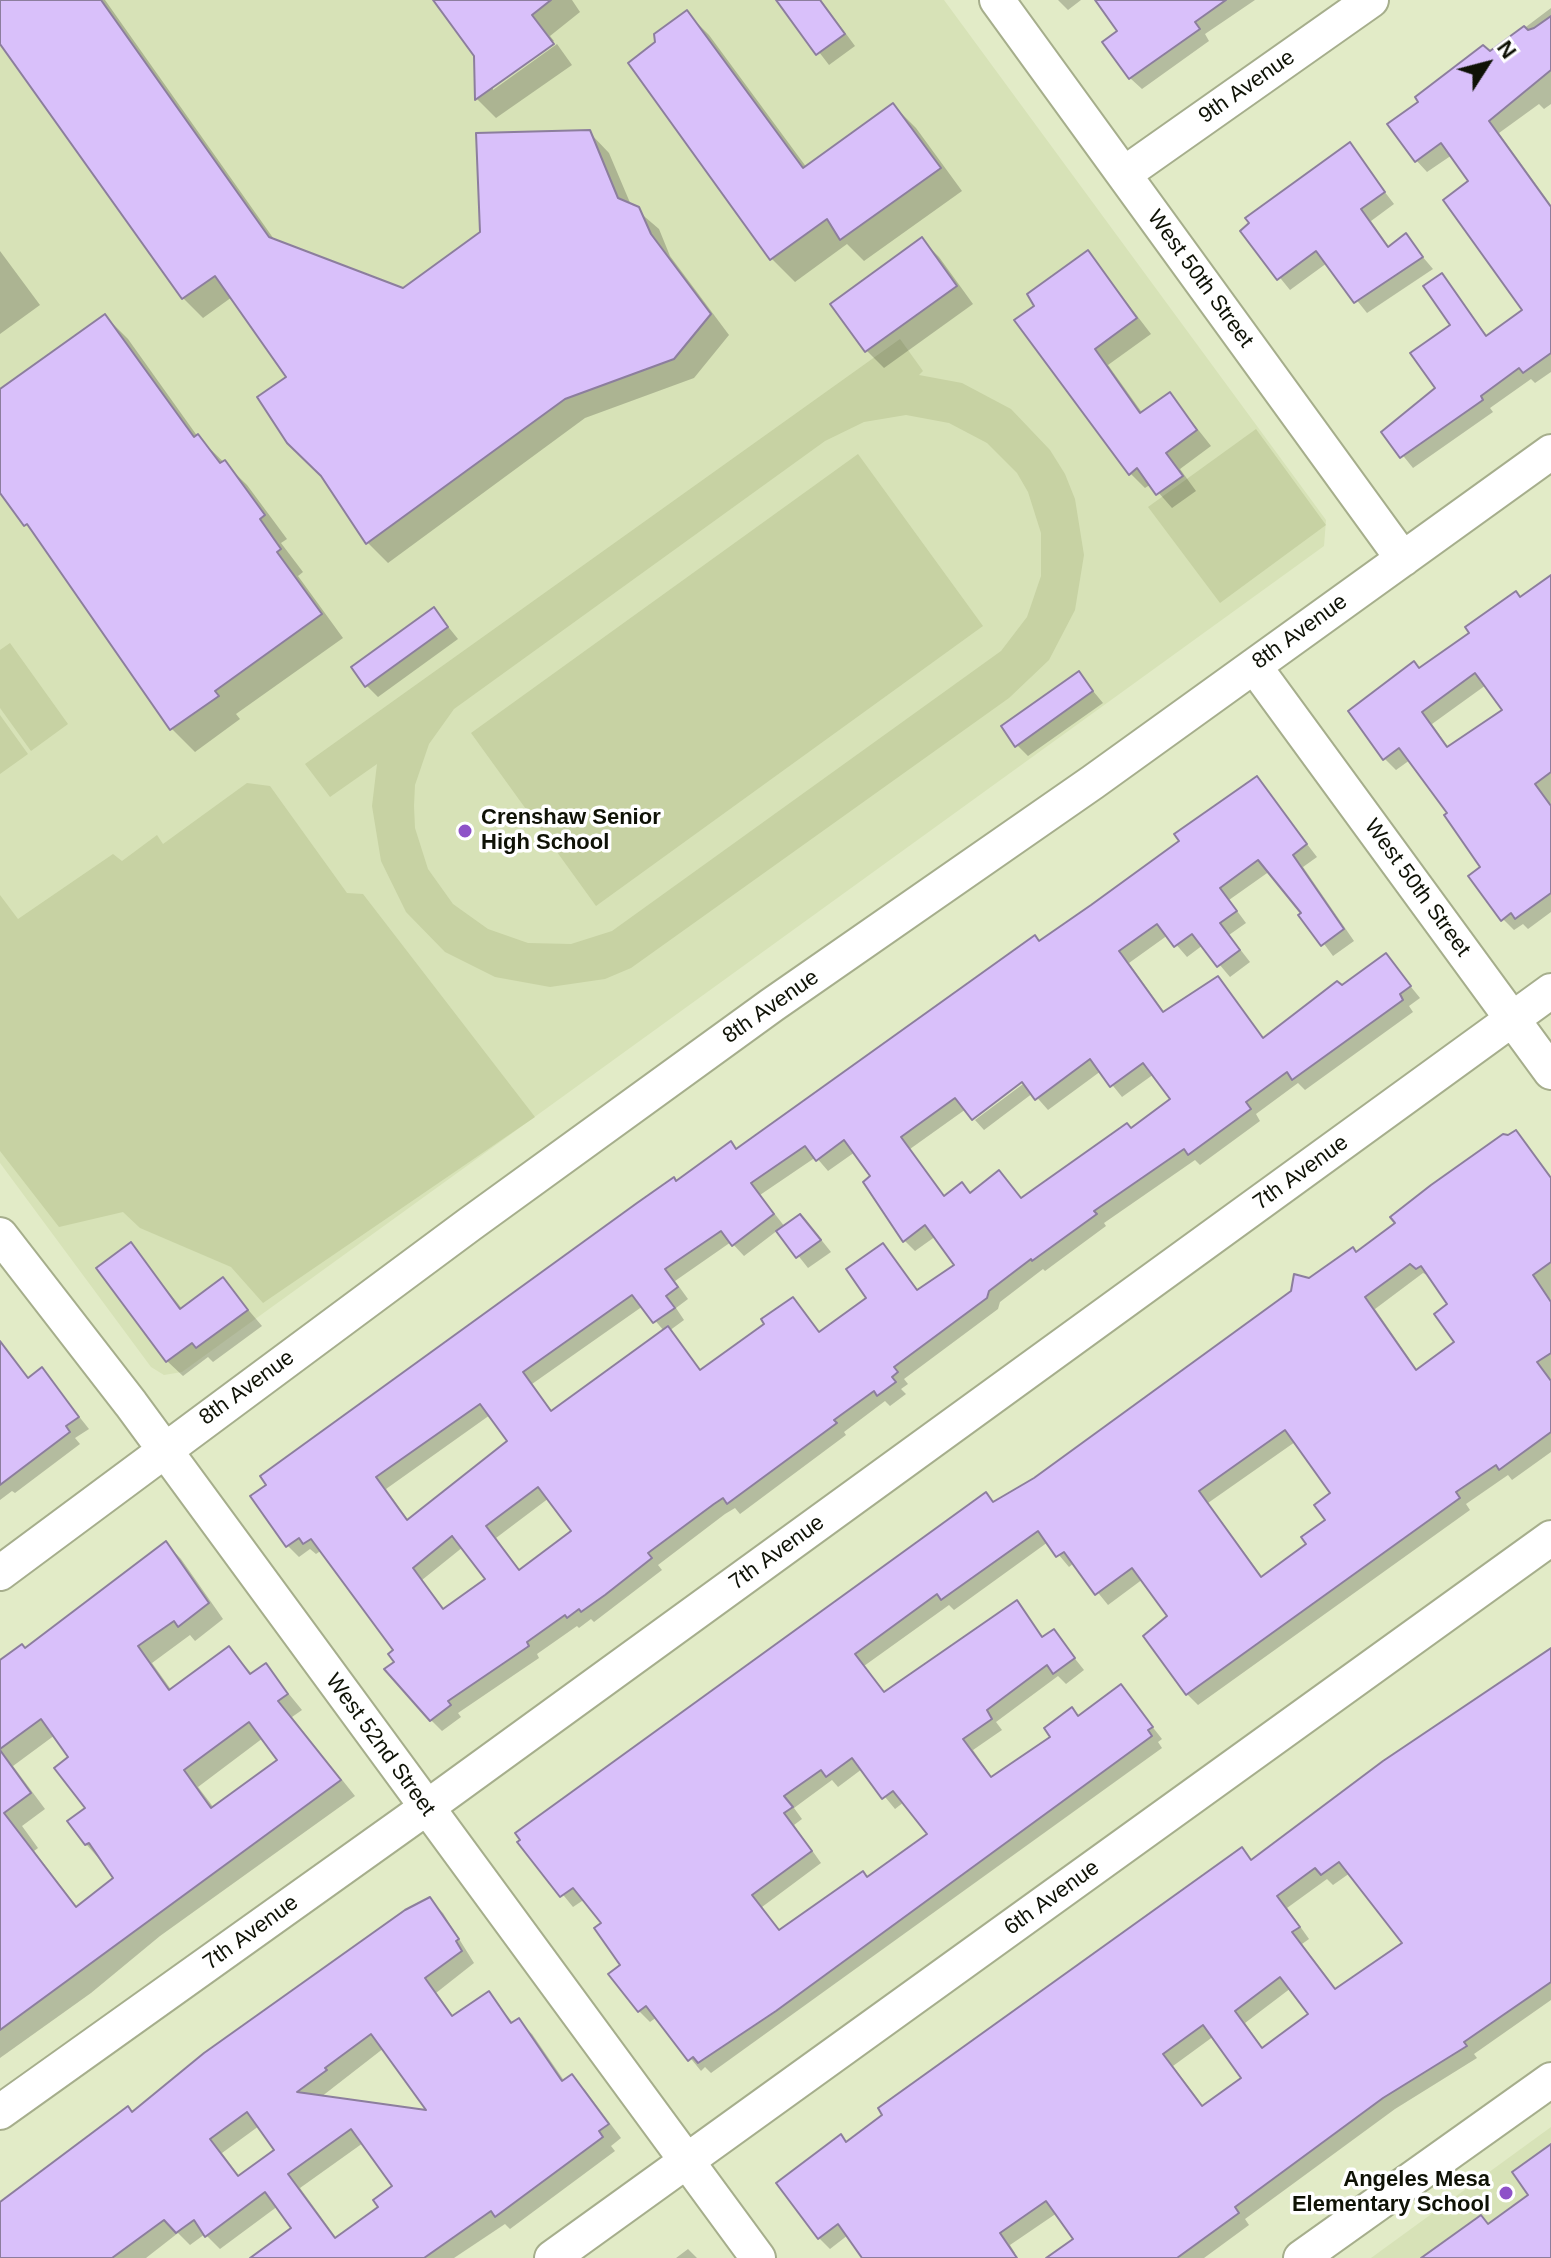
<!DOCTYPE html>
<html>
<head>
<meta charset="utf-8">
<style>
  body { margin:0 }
  #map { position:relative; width:1551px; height:2258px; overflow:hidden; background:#e2ebc7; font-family:Helvetica,sans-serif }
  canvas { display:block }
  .north { position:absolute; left:1447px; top:24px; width:80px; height:80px; -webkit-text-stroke:6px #fff; paint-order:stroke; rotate:54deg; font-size:22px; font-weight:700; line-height:32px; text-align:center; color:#0f1206 }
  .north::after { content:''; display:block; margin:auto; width:28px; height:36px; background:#0f1206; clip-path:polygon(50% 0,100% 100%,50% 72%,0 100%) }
</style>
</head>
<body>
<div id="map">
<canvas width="1551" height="2258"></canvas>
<div class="north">N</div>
</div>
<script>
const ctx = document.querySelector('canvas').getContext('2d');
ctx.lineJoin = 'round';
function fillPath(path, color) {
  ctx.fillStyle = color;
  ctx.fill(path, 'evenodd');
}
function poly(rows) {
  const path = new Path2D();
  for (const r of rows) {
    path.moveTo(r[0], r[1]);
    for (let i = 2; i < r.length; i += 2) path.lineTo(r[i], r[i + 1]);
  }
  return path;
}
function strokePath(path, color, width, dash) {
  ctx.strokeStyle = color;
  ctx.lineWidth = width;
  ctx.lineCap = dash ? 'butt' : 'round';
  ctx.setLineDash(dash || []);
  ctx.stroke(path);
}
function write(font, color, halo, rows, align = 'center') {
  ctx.font = font + ' Helvetica,sans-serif';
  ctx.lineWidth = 7;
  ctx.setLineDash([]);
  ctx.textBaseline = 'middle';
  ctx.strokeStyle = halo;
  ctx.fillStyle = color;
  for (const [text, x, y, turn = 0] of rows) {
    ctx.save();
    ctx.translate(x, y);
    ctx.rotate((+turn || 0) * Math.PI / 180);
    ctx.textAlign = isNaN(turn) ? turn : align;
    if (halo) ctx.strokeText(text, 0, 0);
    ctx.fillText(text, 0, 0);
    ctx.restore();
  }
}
const built = poly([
  [0,0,944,0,1326,520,1324,546,182,1372,164,1375,151,1367,0,1163],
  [1551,2127,1551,2258,1371,2258]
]);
const green = poly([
  [900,339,923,371,919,375,962,383,1011,409,1050,450,1065,474,1075,499,1084,555,1075,610,1049,660,1009,698,631,968,605,979,550,987,495,977,445,952,406,912,381,861,372,806,377,764,330,797,305,764],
  [906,415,949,423,987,443,1017,473,1028,492,1041,533,1041,576,1027,617,1001,651,612,931,571,944,528,943,488,929,453,904,428,869,415,828,414,806,415,785,429,744,454,709,825,441,864,422],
  [1256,429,1326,525,1220,603,1148,507],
  [858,454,983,626,596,906,471,733],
  [10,643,68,724,31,751,0,708,0,650],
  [0,715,28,754,0,774],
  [247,783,270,786,347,893,363,894,535,1117,263,1303,231,1267,140,1228,123,1212,59,1227,0,1151,0,895,18,919,113,854,122,861,157,835,163,844]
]);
const shadow = poly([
  [0,0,105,0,276,242,403,290,482,233,589,132,609,153,631,205,659,229,670,256,729,335,694,378,585,418,388,563,368,543,324,477,289,377,232,297,203,318,183,298,0,41],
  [436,0,572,0,580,12,550,36,554,41,493,85,493,90,557,44,572,65,496,118,477,99,476,55],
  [779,0,821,0,855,46,829,65],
  [1058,0,1081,0,1068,10],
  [1097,0,1255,0,1205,34,1209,41,1142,89,1130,78,1120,32],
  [1551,8,1551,104,1544,109,1539,104,1499,133,1551,205,1551,372,1535,383,1531,379,1490,408,1493,412,1413,468,1384,432,1438,389,1453,325,1441,275,1488,337,1525,311,1471,181,1452,155,1427,172,1416,160,1490,54],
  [686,12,709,35,807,168,893,105,916,128,962,191,864,261,847,244,795,282,772,259,658,43],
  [1349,145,1394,204,1371,221,1390,248,1405,236,1433,269,1367,313,1327,263,1290,290,1242,231],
  [922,240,939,257,973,304,884,368,867,351],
  [0,251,40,305,0,334],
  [1088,252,1151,334,1108,365,1143,414,1170,394,1211,446,1180,469,1196,491,1172,508,1151,484,1145,488,1130,473,1037,306],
  [105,316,128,339,198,437,247,485,287,539,281,543,303,572,298,576,343,638,236,714,240,719,195,752,172,729,41,540,0,490,0,391],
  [1551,578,1551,912,1528,929,1523,924,1514,930,1503,919,1483,867,1450,813,1410,760,1396,770,1385,759,1351,711,1420,670],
  [1486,685,1504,711,1449,748,1432,724],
  [434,609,458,639,378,697,366,685],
  [1079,674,1103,703,1028,756,1017,745],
  [1257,779,1317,857,1303,867,1354,941,1333,956,1270,871,1229,900,1246,923,1229,935,1250,962,1230,977,1203,945,1187,957,1168,935,1129,963,1165,1013,1217,979,1265,1040,1386,956,1420,998,1409,1006,1413,1012,1305,1090,1298,1083,1256,1114,1260,1121,1200,1165,1195,1160,1104,1223,1106,1226,1045,1271,1043,1269,1000,1302,998,1309,904,1379,908,1384,901,1389,906,1394,890,1406,885,1401,844,1432,846,1435,740,1514,735,1508,725,1514,658,1565,662,1570,594,1622,591,1619,579,1628,577,1626,537,1654,539,1658,458,1713,461,1717,442,1731,431,1720,396,1662,396,1651,322,1550,316,1554,310,1549,299,1557,288,1546,676,1183,737,1151,1040,943,1182,841],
  [1101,1071,1122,1097,1154,1074,1173,1100,1022,1199,1010,1184,945,1197,910,1149,966,1109,1029,1074,1031,1078,975,1120,984,1130,1033,1093,1048,1110],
  [855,1152,873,1176,904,1240,915,1251,936,1236,957,1265,919,1291,882,1245,868,1298,821,1334,793,1300,767,1324,702,1372,669,1331,684,1320,676,1308,688,1299,675,1281,731,1242,744,1256,778,1230,808,1268,831,1252,811,1227,785,1227,760,1195,816,1157,828,1171],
  [643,1306,664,1331,553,1413,532,1384],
  [490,1415,509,1441,409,1521,386,1489],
  [549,1498,574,1532,521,1572,496,1538],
  [463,1547,487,1579,445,1610,422,1580],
  [1516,1132,1551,1177,1551,1452,1512,1480,1508,1475,1466,1504,1470,1510,1198,1705,1187,1694,1169,1617,1143,1579,1108,1605,1074,1563,1069,1567,1048,1542,954,1610,949,1605,864,1666,886,1694,1016,1603,1044,1638,1053,1631,1084,1670,1066,1684,1058,1676,996,1722,1002,1730,973,1750,993,1779,1053,1737,1072,1710,1080,1717,1121,1687,1162,1739,1158,1742,1162,1748,711,2073,705,2067,701,2071,657,2017,650,2022,639,2011,604,1923,585,1899,573,1907,520,1842,994,1504,1035,1480,1310,1280,1357,1254],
  [1423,1273,1431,1277,1450,1305,1457,1342,1418,1371,1375,1309],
  [1295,1442,1333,1493,1328,1520,1309,1544,1263,1578,1208,1503],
  [862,1769,895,1809,904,1802,929,1835,868,1879,780,1932,762,1907,821,1863,794,1825,802,1819,794,1808,832,1780,838,1787],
  [131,1245,183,1310,223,1280,262,1326,213,1362,208,1357,183,1376,167,1361],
  [0,1341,29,1379,42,1370,89,1429,75,1438,80,1444,15,1493,12,1491,0,1500],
  [166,1543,181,1559,223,1619,195,1641,190,1635,152,1663,172,1691,229,1648,253,1675,266,1666,302,1710,292,1717,355,1796,160,1936,91,1993,0,2058,0,1666],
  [55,1735,71,1758,88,1808,86,1844,116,1878,78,1908,34,1851,38,1848,22,1826,45,1809,13,1766],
  [263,1738,279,1760,214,1808,198,1787],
  [1551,1648,1551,2000,1474,2054,1477,2058,1395,2109,1245,2219,1249,2225,1204,2258,1050,2258,1076,2239,1057,2213,1010,2245,1015,2253,1007,2258,865,2258,848,2235,830,2249,819,2238,779,2184,847,2143,1241,1850,1252,1861,1384,1762],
  [1350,1873,1405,1944,1337,1990,1302,1944,1309,1939,1287,1908,1327,1879,1333,1885],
  [1291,1988,1311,2014,1263,2049,1245,2023],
  [1214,2036,1244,2078,1204,2107,1173,2066],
  [429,1899,443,1913,474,1963,436,1993,454,2017,488,1994,514,2024,518,2021,532,2034,565,2082,572,2077,585,2090,621,2138,611,2146,615,2151,510,2229,505,2224,454,2258,253,2258,294,2228,278,2206,220,2249,205,2234,190,2245,178,2233,146,2258,0,2258,0,2205],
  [384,2048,431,2112,321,2097],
  [259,2126,277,2150,240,2177,222,2153],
  [363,2143,395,2187,380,2207,337,2239,300,2188],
  [688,2249,697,2258,676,2258]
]);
const building = poly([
  [0,0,101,0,269,237,403,288,480,232,476,133,590,130,618,198,639,207,651,234,711,314,674,359,565,399,366,544,321,476,287,443,257,397,286,377,215,276,182,299,0,44,0,0],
  [433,0,551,0,532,15,554,44,475,100,474,56,433,0],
  [776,0,820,0,845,34,816,55,776,0],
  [1095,0,1226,0,1195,22,1200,29,1129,79,1102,42,1117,31,1095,0],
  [687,10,803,168,893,103,941,168,840,240,827,219,770,260,628,63,655,42,654,34,687,10],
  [1551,16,1551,70,1489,121,1551,207,1551,353,1523,373,1519,368,1481,396,1483,400,1400,458,1381,432,1435,388,1410,353,1450,325,1423,286,1442,273,1486,336,1522,310,1443,200,1468,181,1441,143,1415,162,1387,124,1418,102,1415,97,1483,45,1490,51,1524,26,1528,30,1534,28,1551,16],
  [1350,142,1385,192,1361,209,1388,247,1406,233,1423,257,1354,303,1316,251,1277,280,1240,231,1249,223,1245,218,1350,142],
  [922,237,957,286,865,352,830,304,922,237],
  [1088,250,1137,318,1095,349,1140,413,1170,392,1197,430,1166,453,1183,476,1156,495,1137,468,1129,475,1014,320,1034,306,1027,294,1088,250],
  [105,314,194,437,198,434,220,463,225,460,265,515,260,519,281,549,277,552,322,614,215,691,219,696,170,730,27,524,24,526,0,493,0,389,105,314],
  [1551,575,1551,772,1535,784,1551,806,1551,893,1515,919,1511,913,1501,921,1468,876,1480,867,1444,815,1447,813,1399,748,1383,760,1348,711,1414,661,1419,668,1469,633,1465,627,1516,591,1520,597,1551,575],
  [1475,673,1502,710,1447,747,1422,712,1475,673],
  [434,607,448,627,365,687,351,667,434,607],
  [1079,671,1093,691,1015,747,1001,726,1079,671],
  [1257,776,1307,844,1293,855,1344,929,1321,946,1298,915,1301,913,1258,860,1220,888,1237,911,1220,923,1240,950,1217,967,1192,934,1174,947,1157,924,1119,951,1122,955,1163,1012,1218,976,1263,1038,1337,981,1342,985,1386,953,1411,986,1400,994,1403,1000,1292,1080,1287,1072,1246,1102,1251,1109,1188,1155,1184,1149,1094,1211,1097,1214,1032,1261,1031,1259,989,1291,987,1298,894,1367,898,1372,892,1377,896,1382,877,1396,874,1391,834,1420,837,1423,727,1504,723,1498,714,1504,648,1553,652,1558,605,1595,581,1612,579,1609,567,1618,565,1615,527,1642,529,1646,448,1701,451,1705,430,1721,384,1669,394,1662,388,1654,393,1650,311,1539,303,1544,299,1538,286,1547,250,1496,266,1485,260,1476,637,1203,674,1177,676,1181,731,1141,736,1149,1035,935,1039,941,1091,905,1179,841,1174,834,1257,776],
  [1090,1059,1110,1087,1143,1063,1170,1099,1131,1128,1127,1123,1021,1198,999,1170,970,1193,962,1182,944,1196,901,1137,955,1098,972,1120,1022,1082,1035,1100,1090,1059],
  [844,1140,870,1176,863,1182,903,1242,925,1225,954,1265,917,1290,883,1243,846,1269,866,1298,819,1332,793,1297,761,1319,764,1324,700,1370,668,1326,551,1411,523,1372,632,1295,653,1323,675,1308,666,1296,678,1287,665,1269,721,1231,732,1246,774,1214,751,1183,805,1146,816,1161,844,1140],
  [480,1404,507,1441,407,1520,376,1477,480,1404],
  [538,1487,571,1531,519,1570,486,1526,538,1487],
  [452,1536,485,1579,443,1609,413,1568,452,1536],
  [1516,1130,1551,1178,1551,1262,1533,1275,1551,1302,1551,1353,1537,1362,1551,1381,1551,1432,1499,1470,1496,1465,1456,1492,1460,1498,1186,1695,1143,1636,1167,1616,1132,1568,1095,1595,1064,1552,1056,1557,1038,1531,941,1600,937,1594,855,1654,884,1692,1017,1600,1042,1637,1054,1629,1075,1658,1053,1674,1047,1665,987,1710,992,1719,963,1739,991,1777,1050,1737,1044,1728,1072,1707,1078,1716,1121,1684,1153,1727,1148,1730,1152,1736,776,2011,698,2063,693,2057,688,2061,646,2006,638,2012,608,1974,620,1965,594,1928,601,1923,573,1888,560,1897,517,1842,520,1840,515,1833,986,1492,993,1502,1034,1478,1291,1291,1294,1274,1309,1278,1353,1247,1356,1252,1395,1223,1390,1217,1431,1185,1503,1134,1508,1135,1516,1130],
  [1410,1264,1416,1269,1421,1266,1447,1304,1434,1314,1454,1342,1416,1370,1365,1297,1410,1264],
  [1285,1430,1330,1493,1314,1505,1325,1520,1301,1537,1306,1544,1261,1577,1199,1491,1285,1430],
  [852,1758,882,1799,893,1791,927,1834,867,1877,863,1871,779,1930,752,1895,812,1851,784,1813,793,1807,784,1796,821,1770,826,1777,852,1758],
  [800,1214,821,1240,796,1258,776,1231,800,1214],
  [131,1242,180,1309,223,1277,248,1310,196,1348,192,1343,166,1362,96,1268,131,1242],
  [0,1341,28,1378,42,1367,79,1417,66,1426,70,1432,0,1485,0,1341],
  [166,1541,209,1603,178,1627,174,1621,138,1646,169,1690,229,1646,250,1674,266,1663,288,1694,278,1701,341,1780,0,2030,0,1750,31,1793,4,1813,76,1907,113,1878,89,1843,85,1845,67,1821,85,1808,54,1768,68,1757,41,1719,0,1749,0,1660,22,1644,25,1648,166,1541],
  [249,1722,277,1760,211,1808,184,1770,249,1722],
  [1551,1648,1551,1982,1464,2042,1467,2046,1383,2098,1235,2207,1239,2213,1177,2258,1046,2258,1073,2239,1046,2201,1000,2233,1017,2258,862,2258,838,2224,818,2239,776,2183,841,2134,846,2142,882,2115,878,2108,1242,1847,1251,1860,1383,1761,1551,1648],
  [1339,1862,1402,1943,1335,1989,1292,1932,1300,1927,1277,1896,1315,1868,1321,1875,1339,1862],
  [1280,1977,1308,2014,1262,2048,1235,2011,1280,1977],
  [1203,2025,1241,2078,1202,2106,1163,2054,1203,2025],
  [430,1897,459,1939,456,1941,462,1951,425,1978,452,2016,489,1991,511,2023,519,2018,562,2081,572,2074,609,2124,599,2131,603,2137,495,2217,491,2211,424,2258,250,2258,291,2228,265,2192,205,2237,194,2220,176,2233,164,2220,112,2258,0,2258,0,2202,128,2106,132,2112,204,2053,405,1910,430,1897],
  [371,2034,426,2110,297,2092,327,2070,325,2068,371,2034],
  [247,2112,274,2150,238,2176,210,2139,247,2112],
  [351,2129,392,2186,373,2200,378,2207,335,2238,288,2174,351,2129],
  [1551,2144,1551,2258,1421,2258,1481,2215,1488,2224,1528,2195,1512,2172,1551,2144]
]);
const minor = poly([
  [997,0,1403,559],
  [1124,174,1371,0],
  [1254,666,1551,1072],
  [0,1235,131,1404,758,2258],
  [0,1573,470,1224,772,1005,1093,782,1551,452],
  [0,2112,426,1808,1551,991],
  [552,2258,1551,1538],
  [1301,2258,1551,2080]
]);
const markers = [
  [465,831,8,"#8e52c8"],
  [1506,2193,8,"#8e52c8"]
];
const streetNames = [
  ["9th Avenue",1247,87,-35],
  ["West 50th Street",1200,279,54],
  ["8th Avenue",1300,632,-36],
  ["West 50th Street",1417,888,54],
  ["8th Avenue",771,1007,-35],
  ["7th Avenue",1301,1173,-36],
  ["8th Avenue",247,1388,-36],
  ["7th Avenue",777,1553,-36],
  ["West 52nd Street",380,1745,54],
  ["6th Avenue",1052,1898,-36],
  ["7th Avenue",251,1933,-36]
];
const poiNames = [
  ["Crenshaw Senior",481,818],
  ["High School",481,843],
  ["Angeles Mesa",1490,2180,"right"],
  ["Elementary School",1490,2205,"right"]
];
fillPath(built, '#d7e2b7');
fillPath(green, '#c7d2a3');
fillPath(shadow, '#0003');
fillPath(building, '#d9c0fa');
strokePath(building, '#8c7e9d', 2);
strokePath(minor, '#a6ae8c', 38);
strokePath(minor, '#fff', 34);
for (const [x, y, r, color] of markers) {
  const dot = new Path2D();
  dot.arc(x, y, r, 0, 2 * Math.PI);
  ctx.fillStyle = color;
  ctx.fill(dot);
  strokePath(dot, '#fff', 3);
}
write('22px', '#0f1206', '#fff', streetNames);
write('bold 22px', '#0f1206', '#fff', poiNames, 'left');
</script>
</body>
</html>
